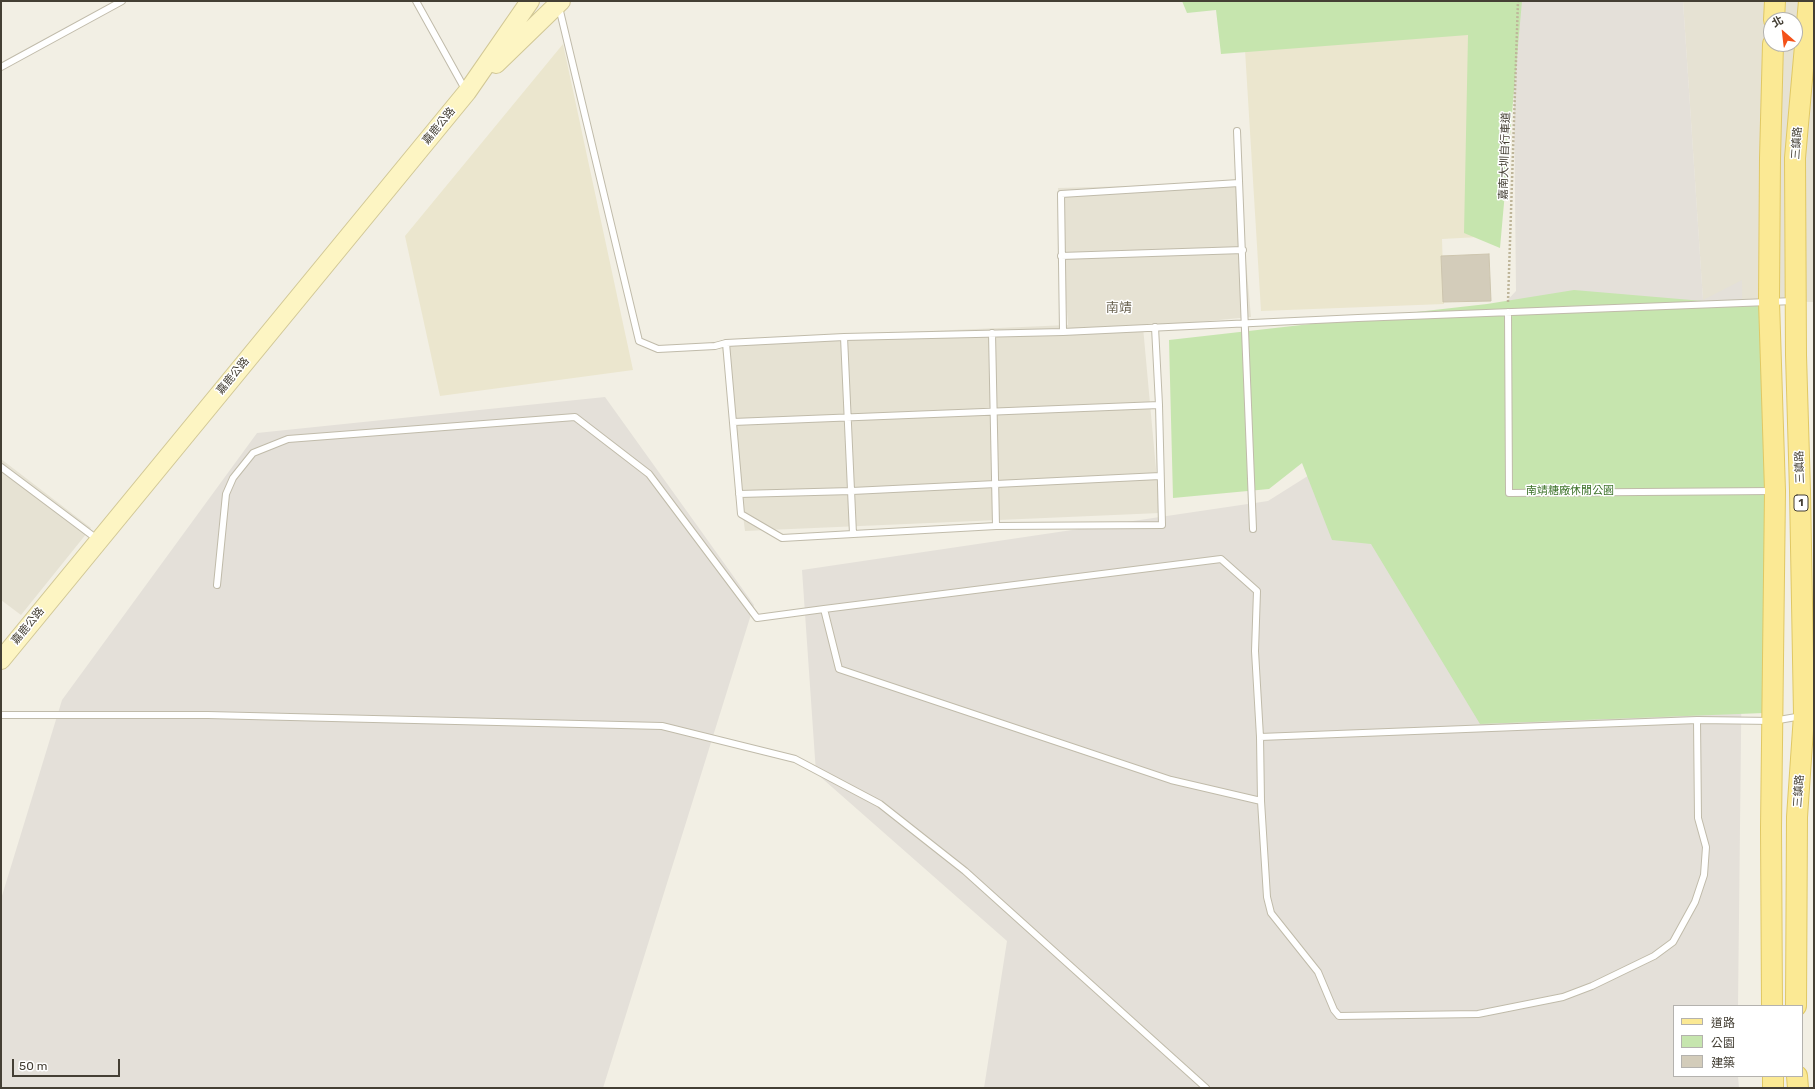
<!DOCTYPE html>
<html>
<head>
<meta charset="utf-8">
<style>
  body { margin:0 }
  #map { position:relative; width:1815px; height:1089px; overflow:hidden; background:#f2efe4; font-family:Rubik,"Noto Sans TC",sans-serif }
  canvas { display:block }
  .frame { position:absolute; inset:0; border:2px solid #443f34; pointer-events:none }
  .legend { position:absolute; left:1673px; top:1005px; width:130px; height:72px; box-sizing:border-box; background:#fff; border:1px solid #b4b2ae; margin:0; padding:5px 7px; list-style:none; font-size:12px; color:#443f34 }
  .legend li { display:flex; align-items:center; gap:8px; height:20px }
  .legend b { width:20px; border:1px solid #b4b2ae }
  .north { position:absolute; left:1763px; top:12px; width:40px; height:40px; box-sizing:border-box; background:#fff; border:1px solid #b4b2ae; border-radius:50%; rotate:332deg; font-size:11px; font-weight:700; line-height:16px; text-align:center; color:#443f34 }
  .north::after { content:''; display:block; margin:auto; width:14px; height:18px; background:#f45219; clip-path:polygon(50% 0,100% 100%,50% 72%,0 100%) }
  .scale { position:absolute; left:12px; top:1059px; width:108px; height:18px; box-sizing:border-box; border:2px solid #443f34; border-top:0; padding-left:5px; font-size:12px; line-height:14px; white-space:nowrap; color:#443f34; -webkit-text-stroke:3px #fff; paint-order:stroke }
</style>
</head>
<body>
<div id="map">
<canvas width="1815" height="1089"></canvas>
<div class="frame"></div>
<ul class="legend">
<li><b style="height:5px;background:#fbe994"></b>道路</li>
<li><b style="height:11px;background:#c6e5ae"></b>公園</li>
<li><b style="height:11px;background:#d3ccba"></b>建築</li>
</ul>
<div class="north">北</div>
<div class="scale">50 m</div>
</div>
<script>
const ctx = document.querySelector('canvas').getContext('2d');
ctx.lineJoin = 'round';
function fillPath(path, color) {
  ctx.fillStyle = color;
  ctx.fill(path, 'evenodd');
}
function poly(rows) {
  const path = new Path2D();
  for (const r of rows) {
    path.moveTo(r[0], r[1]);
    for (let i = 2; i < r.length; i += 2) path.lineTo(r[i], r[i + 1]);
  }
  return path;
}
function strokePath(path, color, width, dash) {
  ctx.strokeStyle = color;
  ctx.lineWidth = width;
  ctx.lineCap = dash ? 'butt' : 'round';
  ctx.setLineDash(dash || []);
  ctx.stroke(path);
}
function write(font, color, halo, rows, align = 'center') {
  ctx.font = font + ' Rubik,"Noto Sans TC",sans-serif';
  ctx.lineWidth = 3;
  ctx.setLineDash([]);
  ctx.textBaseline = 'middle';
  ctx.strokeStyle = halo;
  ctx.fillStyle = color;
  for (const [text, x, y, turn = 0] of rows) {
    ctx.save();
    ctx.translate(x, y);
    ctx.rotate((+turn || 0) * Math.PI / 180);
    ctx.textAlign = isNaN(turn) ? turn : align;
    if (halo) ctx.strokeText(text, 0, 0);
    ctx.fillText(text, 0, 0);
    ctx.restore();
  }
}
const residential = poly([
  [1683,1,1814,1,1814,302,1703,301],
  [1771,20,1795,20,1795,44,1771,44],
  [1239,183,1251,317,1143,327,1160,513,745,531,721,340,1068,325,1058,188],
  [1,459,91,528,21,615,1,600]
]);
const industrial = poly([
  [1513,1,1683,1,1703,300,1742,280,1744,467,1738,1006,1674,1006,1674,1076,1738,1076,1739,1088,984,1088,1007,941,816,773,802,570,1268,501,1392,423,1516,291],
  [605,397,754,605,603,1088,1,1088,1,899,62,700,257,433]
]);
const education = poly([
  [1481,23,1498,236,1442,239,1444,304,1261,311,1245,50],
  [563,44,633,370,440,396,405,236]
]);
const green = poly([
  [1182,1,1522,1,1500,248,1464,233,1468,35,1221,54,1216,10,1187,13],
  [1574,290,1703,301,1770,302,1764,713,1480,724,1371,544,1332,540,1302,463,1269,489,1173,498,1169,340,1487,304]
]);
const building = poly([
  [1489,254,1491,301,1443,302,1441,256,1489,254]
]);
const path = poly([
  [1508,302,1518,1]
]);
const lane = poly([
  [416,1,466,91],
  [559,7,639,341,658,349,715,346,726,343,844,337,1063,332,1358,318,1794,301],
  [1,67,122,1],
  [1237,131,1253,529],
  [1061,256,1243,250],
  [1508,312,1509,493,1772,491],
  [1063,332,1061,194,1239,183],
  [992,333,996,526],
  [844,337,853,534],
  [726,343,741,514,782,538,996,526,1162,525,1159,405,1155,327],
  [733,422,1159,405],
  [1,467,97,539],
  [739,494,852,491,1160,476],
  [217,585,226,494,233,478,253,453,288,439,575,417,649,474,757,618,824,609],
  [1,715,208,715,662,726,795,759,880,804,965,871,1206,1088],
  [1697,720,1698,818,1706,847,1704,875,1695,902,1673,942,1654,956,1592,986,1563,997,1478,1014,1339,1016,1334,1010,1318,972,1271,913,1267,897,1261,801,1260,737,1697,720,1773,721,1802,716],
  [1260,737,1255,651,1257,591,1221,559,824,609,839,669,1171,780,1261,801]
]);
const secondary = poly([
  [496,64,561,1],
  [1,660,467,92,530,1]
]);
const primary = poly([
  [1774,20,1775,1],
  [1772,1006,1771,828,1775,491,1769,301,1770,158,1773,44],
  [1796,1006,1797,817,1804,715,1800,491,1796,355,1795,158,1809,1],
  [1773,1076,1773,1088],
  [1797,1076,1798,1088]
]);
const shields = [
  [1801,503,14]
];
const shieldNames = [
  ["1",1801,503]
];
const streetNames = [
  ["嘉鹿公路",439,126,-51],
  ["三鎮路",1797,143,-86],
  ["嘉南大圳自行車道",1505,156,-88],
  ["嘉鹿公路",233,376,-51],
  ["三鎮路",1800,467,-92],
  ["嘉鹿公路",28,626,-51],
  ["三鎮路",1799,791,-86]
];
const parkNames = [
  ["南靖糖廠休閒公園",1570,491]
];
const quarterNames = [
  ["南靖",1119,308]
];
fillPath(residential, '#e6e2d3');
fillPath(industrial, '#e4e0d9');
fillPath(education, '#ebe6ce');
fillPath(green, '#c6e5ae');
fillPath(building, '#d3ccba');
strokePath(building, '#cdc5ae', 1);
strokePath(lane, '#c0bbaa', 8);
strokePath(secondary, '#d1c795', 20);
strokePath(primary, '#e0c864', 22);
strokePath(path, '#beb599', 2.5, [2, 2]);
strokePath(lane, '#fff', 6);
strokePath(secondary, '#fdf5c3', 18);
strokePath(primary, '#fbe994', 20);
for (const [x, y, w] of shields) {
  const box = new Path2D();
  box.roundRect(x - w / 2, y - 8, w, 16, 3);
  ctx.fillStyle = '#fff';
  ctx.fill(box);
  strokePath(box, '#443f34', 1);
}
write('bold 10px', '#443f34', null, shieldNames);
write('11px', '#443f34', '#fff', streetNames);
write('11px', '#3d732a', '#fff', parkNames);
write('13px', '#665f4c', '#fff', quarterNames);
</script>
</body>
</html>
